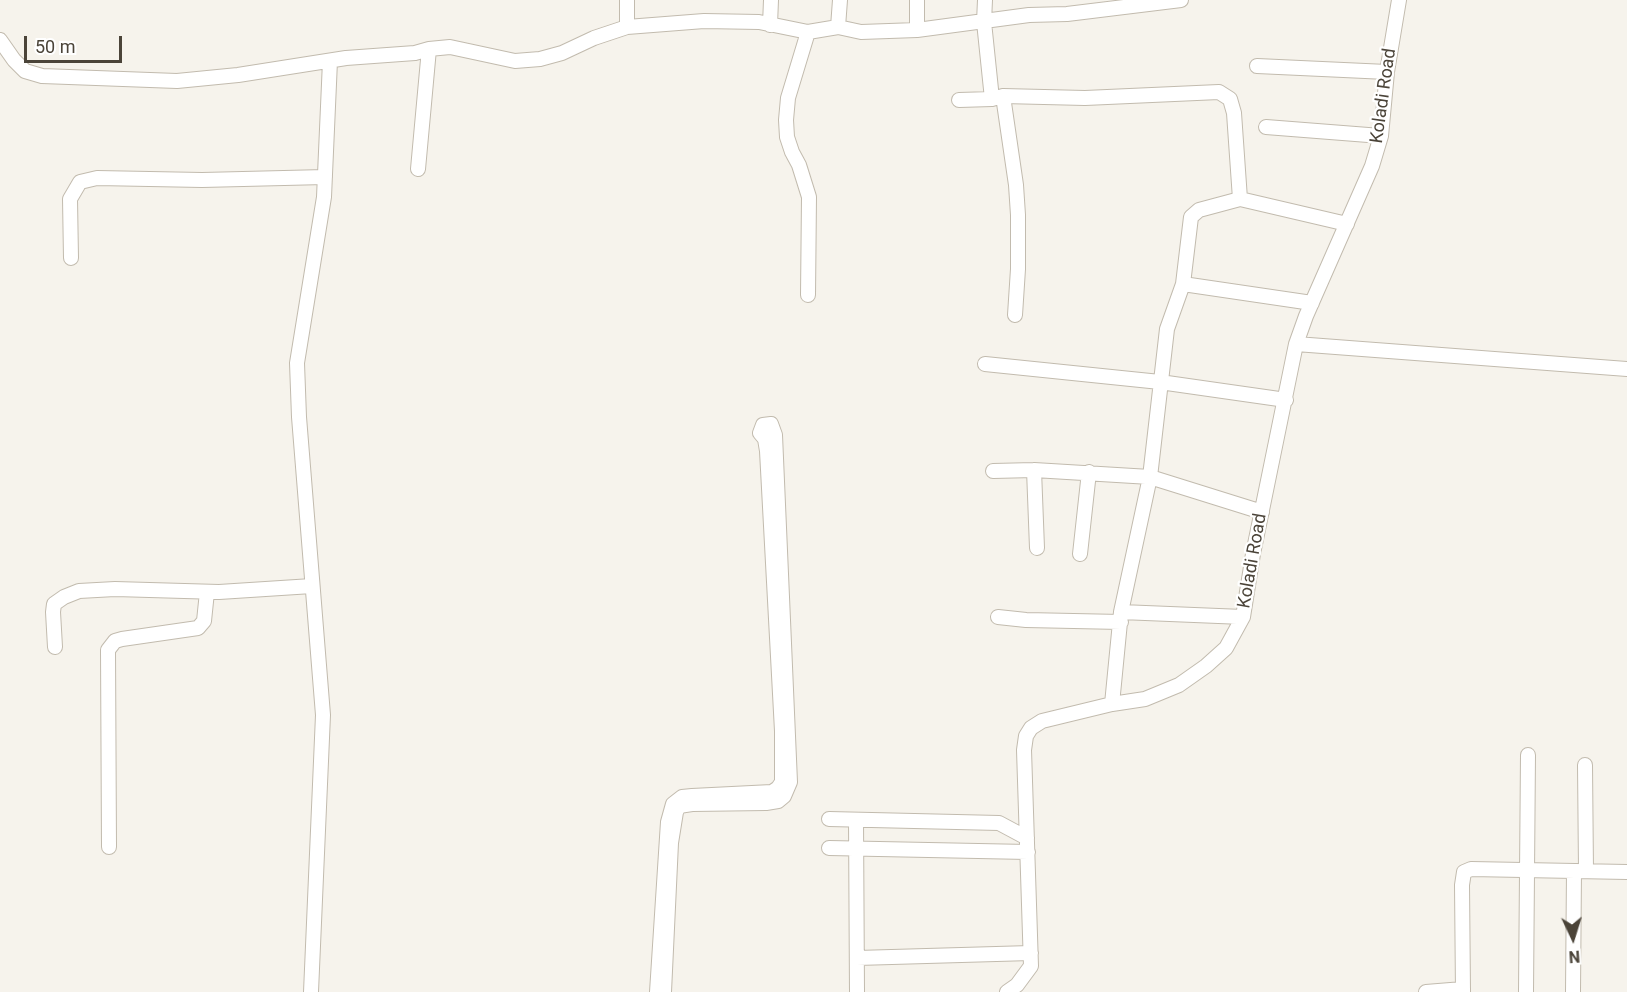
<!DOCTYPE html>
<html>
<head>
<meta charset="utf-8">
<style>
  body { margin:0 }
  #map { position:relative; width:1627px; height:992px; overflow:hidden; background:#f6f3ec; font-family:Roboto,sans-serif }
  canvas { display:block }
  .north { position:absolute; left:1543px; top:908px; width:60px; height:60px; -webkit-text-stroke:4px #fff; paint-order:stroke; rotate:176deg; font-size:16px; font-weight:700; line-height:24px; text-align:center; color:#4b4439 }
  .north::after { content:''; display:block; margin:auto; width:21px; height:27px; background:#4b4439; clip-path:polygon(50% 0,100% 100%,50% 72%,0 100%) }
  .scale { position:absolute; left:24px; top:36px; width:98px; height:27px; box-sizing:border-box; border:3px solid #4b4439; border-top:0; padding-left:8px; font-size:18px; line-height:21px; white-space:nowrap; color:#4b4439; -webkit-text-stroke:4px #fff; paint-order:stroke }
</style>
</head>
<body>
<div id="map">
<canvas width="1627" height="992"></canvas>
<div class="north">N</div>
<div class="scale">50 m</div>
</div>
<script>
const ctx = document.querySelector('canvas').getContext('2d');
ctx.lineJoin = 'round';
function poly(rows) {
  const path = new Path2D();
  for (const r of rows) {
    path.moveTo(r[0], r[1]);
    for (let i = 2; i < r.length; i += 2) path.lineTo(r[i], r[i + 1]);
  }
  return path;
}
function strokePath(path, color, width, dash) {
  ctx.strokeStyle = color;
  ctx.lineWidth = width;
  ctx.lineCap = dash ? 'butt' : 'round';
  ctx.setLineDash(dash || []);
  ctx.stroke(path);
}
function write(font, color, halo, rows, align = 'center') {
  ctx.font = font + ' Roboto,sans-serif';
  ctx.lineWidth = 4.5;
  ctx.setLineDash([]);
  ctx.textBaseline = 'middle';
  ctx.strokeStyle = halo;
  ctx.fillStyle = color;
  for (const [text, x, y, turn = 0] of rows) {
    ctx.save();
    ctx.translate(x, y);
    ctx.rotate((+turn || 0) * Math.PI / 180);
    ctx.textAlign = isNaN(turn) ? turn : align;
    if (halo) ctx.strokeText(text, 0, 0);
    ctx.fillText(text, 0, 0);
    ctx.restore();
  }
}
const minor = poly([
  [917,0,917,30,1029,15,1067,14,1181,0],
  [985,0,984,22,992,99],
  [770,25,771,0],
  [627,27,627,0],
  [838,27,840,0],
  [808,32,788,98,786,120,787,137,792,152,799,165,809,197,808,295],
  [0,40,14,60,25,71,42,76,177,81,238,75,346,58,415,53,429,49,450,47,515,61,540,59,562,53,594,38,627,27,704,21,759,22,808,32,838,27,861,32,917,30],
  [1257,66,1387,72],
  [1003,96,1016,185,1018,215,1018,269,1015,315],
  [959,100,992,99,1003,96,1085,98,1219,92,1230,99,1234,113,1240,199],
  [1266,127,1381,136],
  [418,169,429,49],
  [71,258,70,199,80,182,97,178,202,180,325,177],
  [1183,284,1312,303],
  [1296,344,1627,369],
  [985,364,1160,382,1286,400],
  [1034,470,1037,548],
  [993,471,1034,470,1150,477,1262,512],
  [1080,554,1089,472],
  [1121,612,1243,617],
  [998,617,1026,620,1121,622],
  [55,647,53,612,54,604,64,597,79,591,115,589,219,592,312,586],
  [1112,704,1121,612,1150,477,1167,329,1183,284,1191,217,1199,210,1240,199,1347,224],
  [1585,765,1586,871],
  [829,819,999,823,1027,838],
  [856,820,857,992],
  [109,847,108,650,115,641,122,639,198,628,204,621,207,592],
  [829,848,1028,852],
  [857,958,1031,953],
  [311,992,323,715,299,417,297,363,324,197,330,61],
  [657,992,668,822,673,804,682,797,692,796,772,792,778,788,782,782,782,731,767,451,765,439,760,433,763,425,771,424,775,435,790,782,784,796,778,801,766,803,692,804,679,806,676,812,671,843,664,992],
  [1007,992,1017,985,1031,966,1024,750,1026,736,1031,728,1042,721,1112,704,1145,699,1179,685,1206,666,1226,648,1243,617,1253,554,1296,344,1306,316,1372,166,1381,136,1387,72,1399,0],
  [1426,992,1463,989],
  [1463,992,1462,885,1464,872,1471,869,1627,872],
  [1526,992,1528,755],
  [1573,992,1574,871]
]);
const streetNames = [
  ["Koladi Road",1384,96,-82],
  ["Koladi Road",1253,561,-80]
];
strokePath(minor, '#c2bbae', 16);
strokePath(minor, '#fff', 14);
write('18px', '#4b4439', '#fff', streetNames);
</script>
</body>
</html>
